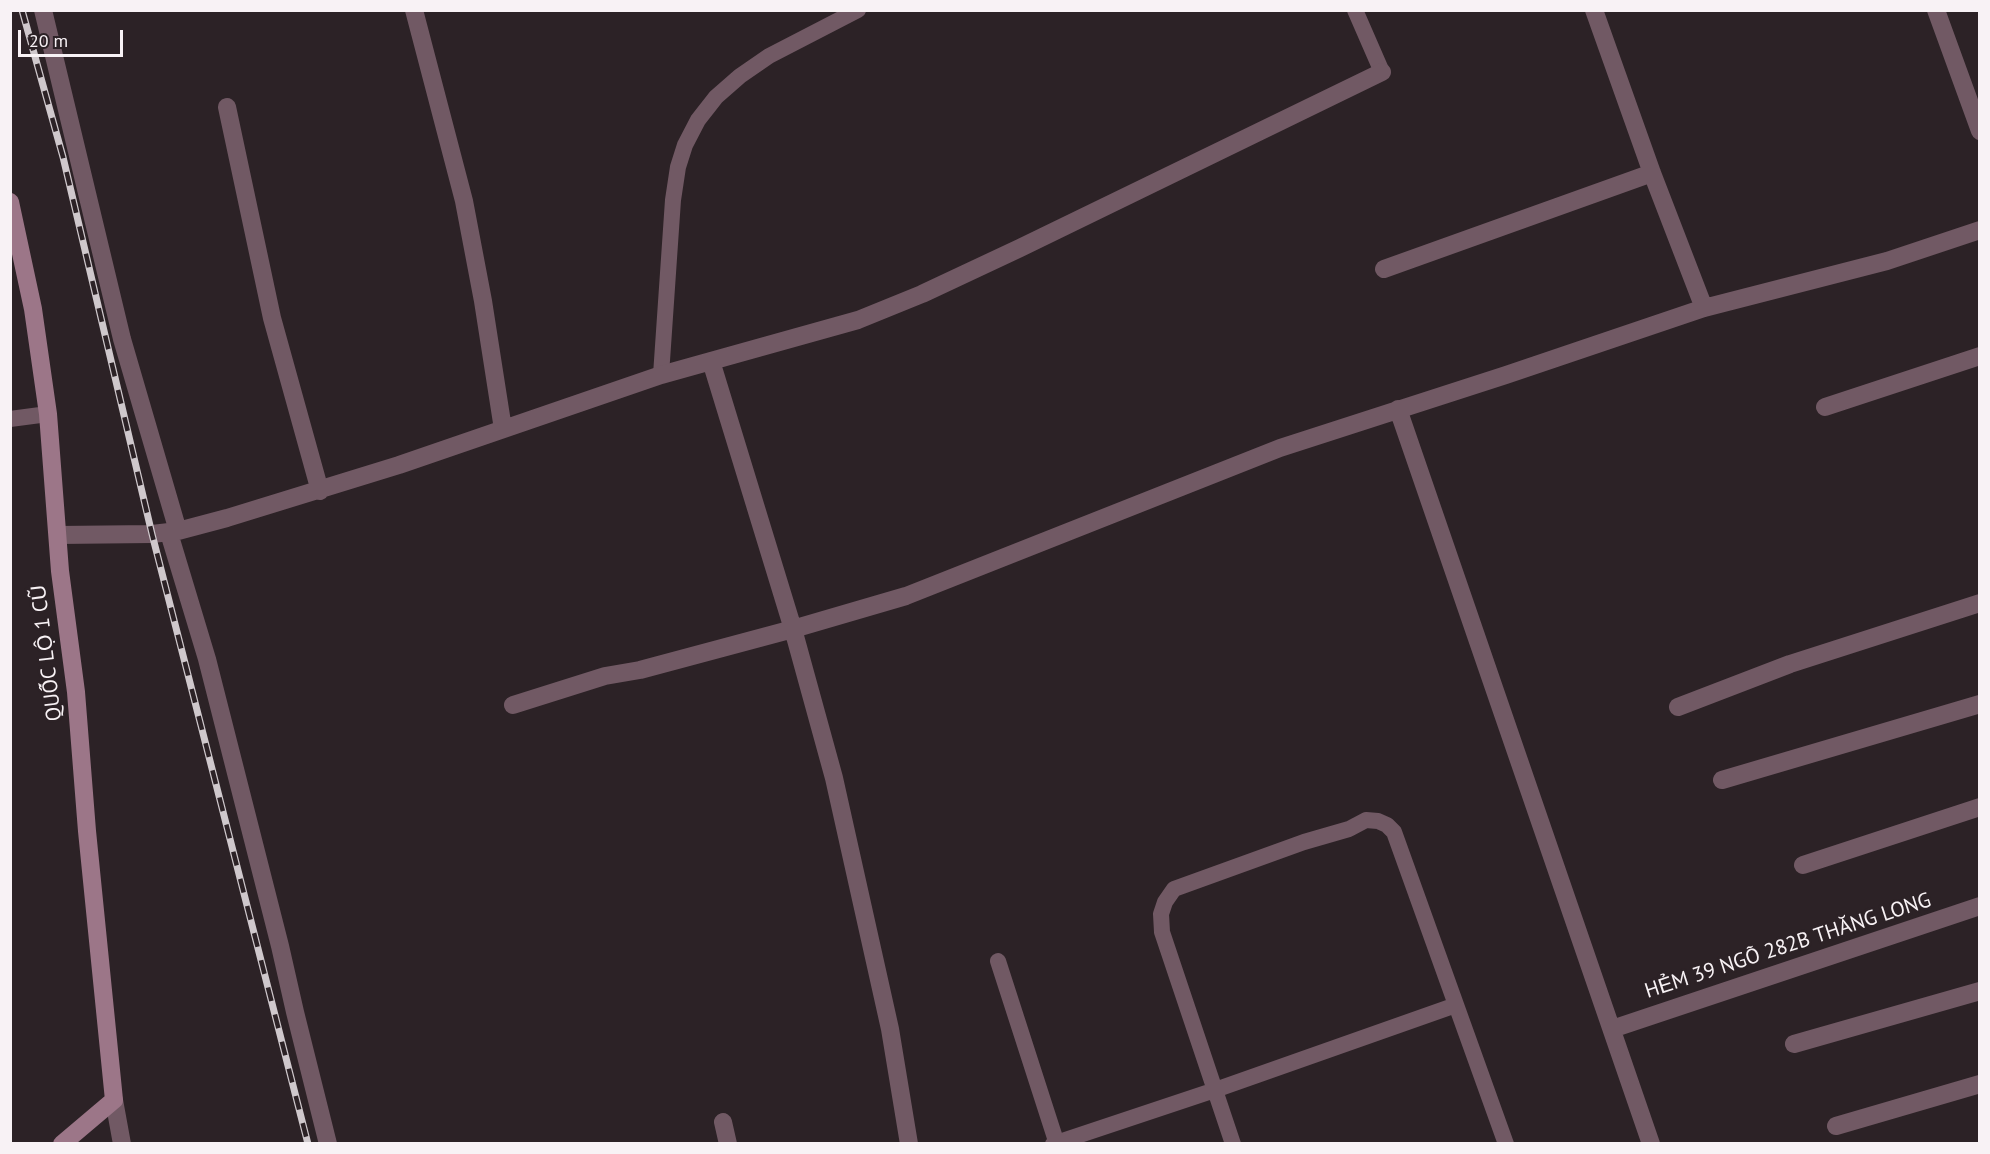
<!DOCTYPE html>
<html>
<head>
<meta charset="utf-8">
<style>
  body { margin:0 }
  #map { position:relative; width:1990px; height:1154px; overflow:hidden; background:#2c2226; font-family:"PT Sans",sans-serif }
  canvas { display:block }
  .frame { position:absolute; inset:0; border:12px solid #f8f2f5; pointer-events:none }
  .scale { position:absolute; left:18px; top:30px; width:105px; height:27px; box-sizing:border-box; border:3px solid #f8f2f5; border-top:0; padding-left:8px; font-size:18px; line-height:21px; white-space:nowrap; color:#f8f2f5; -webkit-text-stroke:4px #2c2226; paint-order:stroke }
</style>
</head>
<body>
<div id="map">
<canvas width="1990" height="1154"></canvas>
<div class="frame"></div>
<div class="scale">20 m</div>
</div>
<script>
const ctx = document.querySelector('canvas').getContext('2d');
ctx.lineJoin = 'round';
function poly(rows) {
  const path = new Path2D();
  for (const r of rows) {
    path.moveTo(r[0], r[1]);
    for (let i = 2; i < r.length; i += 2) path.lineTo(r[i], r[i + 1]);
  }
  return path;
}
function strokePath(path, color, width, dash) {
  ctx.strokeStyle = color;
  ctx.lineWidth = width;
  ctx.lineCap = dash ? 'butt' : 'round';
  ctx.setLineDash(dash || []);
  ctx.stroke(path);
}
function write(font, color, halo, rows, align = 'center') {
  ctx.font = font + ' "PT Sans",sans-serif';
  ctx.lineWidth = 5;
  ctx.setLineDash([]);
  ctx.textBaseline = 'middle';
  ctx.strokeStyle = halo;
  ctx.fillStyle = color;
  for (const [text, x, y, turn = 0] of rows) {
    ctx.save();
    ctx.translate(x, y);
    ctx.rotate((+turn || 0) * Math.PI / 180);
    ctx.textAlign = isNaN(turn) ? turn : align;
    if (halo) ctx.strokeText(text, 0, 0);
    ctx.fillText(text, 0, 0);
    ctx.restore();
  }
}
const lane = poly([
  [1355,10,1382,72],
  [661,375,673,200,678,167,685,145,698,120,716,97,740,76,769,56,858,10],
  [10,419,48,414],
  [998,961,1057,1144],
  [1053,1144,1215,1090,1456,1005],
  [1233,1144,1162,932,1161,914,1165,902,1174,889,1304,842,1349,829,1366,820,1378,821,1387,825,1394,832,1506,1144]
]);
const street = poly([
  [43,10,122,339,178,531],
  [414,10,464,201,483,301,503,429],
  [1594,10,1652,173,1704,308],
  [1936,10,1980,131],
  [227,107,272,318,320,491],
  [1384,269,1652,173],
  [711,361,793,629,834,778,890,1029,909,1144],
  [1825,407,1980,356],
  [1398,409,1651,1144],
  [169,533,207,659,280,946,295,1012,328,1144],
  [58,535,152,534,178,531,227,518,399,465,661,375,858,320,922,294,1020,248,1382,72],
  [513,705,605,676,640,670,793,629,906,596,1280,448,1506,375,1704,308,1887,261,1980,230],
  [1678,707,1790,664,1980,603],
  [1722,780,1980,704],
  [1803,865,1980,807],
  [1612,1029,1980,906],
  [1794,1044,1980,991],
  [114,1100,122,1144],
  [723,1122,728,1144],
  [1836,1126,1980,1084]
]);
const secondary = poly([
  [10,202,33,309,48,414,60,571,76,692,87,831,114,1100,62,1144]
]);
const rail = poly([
  [22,10,63,157,152,534,308,1144]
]);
const streetNames = [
  ["QUỐC LỘ 1 CŨ",47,653,-97],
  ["HẺM 39 NGÕ 282B THĂNG LONG",1788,946,-18]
];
strokePath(lane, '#715964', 16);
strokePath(street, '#715964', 18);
strokePath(secondary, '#9c7688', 18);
strokePath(rail, '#cfc8cc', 7);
strokePath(rail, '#2c2226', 4.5, [14]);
write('21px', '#f8f2f5', '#2c2226', streetNames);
</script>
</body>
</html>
